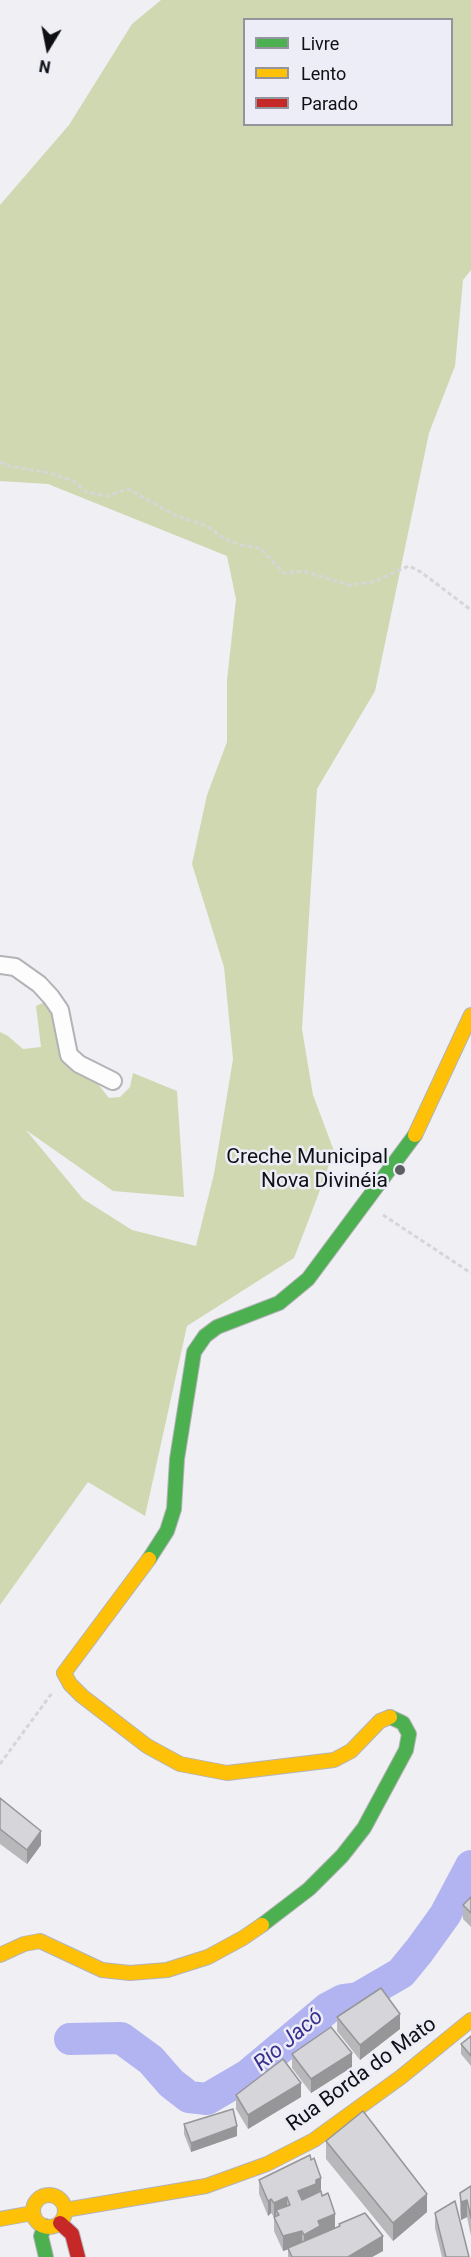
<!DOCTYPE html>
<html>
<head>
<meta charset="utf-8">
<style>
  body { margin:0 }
  #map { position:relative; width:471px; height:2257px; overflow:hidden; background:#efeff4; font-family:Roboto,sans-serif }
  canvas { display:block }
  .legend { position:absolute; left:243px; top:18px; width:210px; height:108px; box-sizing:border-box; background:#ecedf7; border:2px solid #94959c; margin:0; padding:8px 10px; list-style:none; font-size:18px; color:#0f1013 }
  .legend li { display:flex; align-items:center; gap:12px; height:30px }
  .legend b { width:30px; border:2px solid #94959c }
  .north { position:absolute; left:18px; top:18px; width:60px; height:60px; -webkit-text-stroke:4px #ecedf7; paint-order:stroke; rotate:190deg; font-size:16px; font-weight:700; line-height:24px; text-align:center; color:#0f1013 }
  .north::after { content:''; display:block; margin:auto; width:21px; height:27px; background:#0f1013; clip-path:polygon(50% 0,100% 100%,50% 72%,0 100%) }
</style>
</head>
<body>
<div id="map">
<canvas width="471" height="2257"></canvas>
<ul class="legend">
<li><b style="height:8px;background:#4caf50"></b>Livre</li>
<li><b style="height:8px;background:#ffc107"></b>Lento</li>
<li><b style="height:8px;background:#c62828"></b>Parado</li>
</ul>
<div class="north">N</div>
</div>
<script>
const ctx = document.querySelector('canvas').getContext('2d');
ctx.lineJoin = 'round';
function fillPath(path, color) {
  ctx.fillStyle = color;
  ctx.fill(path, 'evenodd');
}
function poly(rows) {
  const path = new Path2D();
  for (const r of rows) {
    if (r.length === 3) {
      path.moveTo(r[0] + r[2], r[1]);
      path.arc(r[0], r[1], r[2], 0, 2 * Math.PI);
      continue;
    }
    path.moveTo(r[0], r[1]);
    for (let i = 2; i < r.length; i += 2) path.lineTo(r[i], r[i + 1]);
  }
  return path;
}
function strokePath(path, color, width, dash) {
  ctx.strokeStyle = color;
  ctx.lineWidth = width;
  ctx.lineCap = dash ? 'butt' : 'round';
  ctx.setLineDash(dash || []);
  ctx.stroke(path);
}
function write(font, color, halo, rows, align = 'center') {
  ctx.font = font + ' Roboto,sans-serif';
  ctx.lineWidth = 5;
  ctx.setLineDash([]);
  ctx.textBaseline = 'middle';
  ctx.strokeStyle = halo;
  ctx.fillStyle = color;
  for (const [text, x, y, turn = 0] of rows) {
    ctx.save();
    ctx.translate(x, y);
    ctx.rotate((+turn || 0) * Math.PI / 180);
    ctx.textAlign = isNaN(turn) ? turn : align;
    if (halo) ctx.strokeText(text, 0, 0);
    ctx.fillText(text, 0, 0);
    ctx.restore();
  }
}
const green = poly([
  [161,0,471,0,471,270,463,280,455,366,429,433,375,691,317,789,302,1029,313,1095,334,1151,317,1198,294,1258,187,1326,145,1516,88,1482,0,1605,0,1032,8,1036,23,1049,41,1047,36,1006,47,1001,59,1030,57,1046,61,1057,71,1068,89,1073,109,1098,120,1097,130,1087,133,1073,177,1091,184,1197,113,1191,26,1130,83,1199,132,1230,196,1246,214,1174,233,1059,224,967,192,864,207,795,227,742,227,680,236,599,227,556,48,484,0,481,0,205,69,125,132,24],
  [244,20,452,20,452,124,244,124]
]);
const river = poly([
  [70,2039,121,2038,151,2060,171,2083,189,2097,207,2099,248,2075,328,2008,343,2000,358,1998,401,1973,419,1951,445,1915,471,1866]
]);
const path = poly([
  [0,462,9,466,50,473,73,481,86,492,107,496,128,489,177,516,207,526,225,539,240,545,260,548,284,573,303,571,349,585,373,582,409,566,421,572,471,610],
  [383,1215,471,1273],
  [0,1764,52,1693]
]);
const street = poly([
  [0,965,15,967,39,984,51,997,60,1010,69,1055,79,1064,113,1081]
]);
const fast = poly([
  [149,1559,167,1531,174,1509,177,1459,194,1352,205,1336,217,1327,279,1303,308,1279,415,1135],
  [262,1925,309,1889,342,1856,364,1828,406,1750,409,1734,403,1723,390,1717],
  [45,2226,41,2236,46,2257]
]);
const slow = poly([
  [415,1135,471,1015],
  [149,1559,64,1673,70,1684,82,1696,147,1746,180,1764,227,1773,334,1760,351,1751,380,1721,390,1717],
  [0,1955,24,1944,40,1941,102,1970,130,1973,167,1970,208,1957,243,1938,262,1925],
  [49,2211,16],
  [65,2210,206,2186,267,2164,314,2140,401,2077,471,2020],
  [0,2219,33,2213]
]);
const jam = poly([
  [60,2223,72,2234,78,2257]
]);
const wall = poly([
  [0,1798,41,1845,27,1864,0,1844],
  [471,1897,471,1927,463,1919,463,1905],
  [337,2017,400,2029,360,2060,337,2031],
  [471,2036,471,2066,461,2054,461,2044],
  [292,2054,352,2067,311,2093,292,2068],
  [236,2095,301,2097,248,2129,236,2109],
  [184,2124,237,2136,191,2152,184,2134],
  [326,2141,427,2212,393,2241,326,2159],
  [259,2180,321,2193,335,2228,339,2227,339,2224,383,2251,372,2257,288,2257,288,2249,283,2251,274,2231,274,2217,271,2213,268,2216,259,2194],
  [471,2186,471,2236,467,2217,461,2220,460,2210,460,2193],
  [435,2213,469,2257,442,2257,435,2228]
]);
const shadedWall = poly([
  [41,1831,41,1845,27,1864,27,1850],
  [400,2014,400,2029,360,2060,360,2045],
  [352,2053,352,2067,311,2093,311,2079],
  [301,2083,301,2097,248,2129,248,2115],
  [237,2126,237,2136,191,2152,191,2143],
  [321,2178,321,2193,298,2205,298,2191,316,2180],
  [427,2194,427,2212,393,2241,393,2223],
  [287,2197,287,2211,276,2210,276,2216,274,2217,274,2203],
  [271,2199,271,2213,268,2216,268,2201],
  [467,2200,467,2217,461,2220,461,2202],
  [335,2214,335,2229,304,2249,304,2235,318,2221],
  [302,2231,302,2245,283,2251,283,2236],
  [383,2236,383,2251,372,2257,348,2257]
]);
const building = poly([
  [0,1798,41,1831,27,1850,0,1829,0,1798],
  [471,1897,471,1913,463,1905,471,1897],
  [381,1988,400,2014,360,2045,337,2017,381,1988],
  [331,2027,352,2053,311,2079,292,2054,331,2027],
  [471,2036,471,2056,461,2044,471,2036],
  [283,2059,301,2083,248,2115,236,2095,283,2059],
  [233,2109,237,2126,191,2143,184,2124,233,2109],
  [363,2111,427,2194,393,2223,326,2141,363,2111],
  [310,2155,311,2160,314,2158,321,2178,316,2180,316,2184,298,2191,302,2200,321,2191,322,2196,328,2193,335,2214,318,2221,320,2226,304,2235,302,2231,283,2236,274,2217,279,2215,276,2210,290,2205,287,2197,274,2203,271,2199,268,2201,259,2180,310,2155],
  [471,2186,471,2218,467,2200,461,2202,460,2193,471,2186],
  [455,2201,469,2257,446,2257,435,2213,455,2201],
  [365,2213,383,2236,348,2257,292,2257,288,2248,340,2226,339,2224,365,2213]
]);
const markers = [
  [400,1170,6,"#5d5e62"]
];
const poiNames = [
  ["Creche Municipal",388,1158],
  ["Nova Divinéia",388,1182]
];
const streetNames = [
  ["Rua Borda do Mato",362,2075,-36]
];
const waterNames = [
  ["Rio Jacó",289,2041,-40]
];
fillPath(green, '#d0d8b1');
strokePath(river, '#b1b4f0', 32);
strokePath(street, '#b3b3b7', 20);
strokePath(fast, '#b3b3b7', 16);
strokePath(slow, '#b3b3b7', 16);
strokePath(jam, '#b3b3b7', 16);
strokePath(path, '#d6d6d7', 3, [4.5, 3]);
strokePath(street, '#fdfdfd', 16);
strokePath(fast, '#4caf50', 14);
strokePath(slow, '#ffc107', 14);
strokePath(jam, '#c62828', 14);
fillPath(wall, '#b8b8bb');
fillPath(shadedWall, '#969699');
fillPath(building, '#d6d6da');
strokePath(building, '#969699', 1.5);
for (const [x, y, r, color] of markers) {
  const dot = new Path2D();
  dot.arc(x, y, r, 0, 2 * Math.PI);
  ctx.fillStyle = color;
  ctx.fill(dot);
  strokePath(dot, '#ecedf7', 2);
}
write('21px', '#0f1013', '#ecedf7', poiNames, 'right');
write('21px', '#0f1013', '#ecedf7', streetNames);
write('italic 22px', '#392f8f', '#ecedf7', waterNames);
</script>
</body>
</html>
